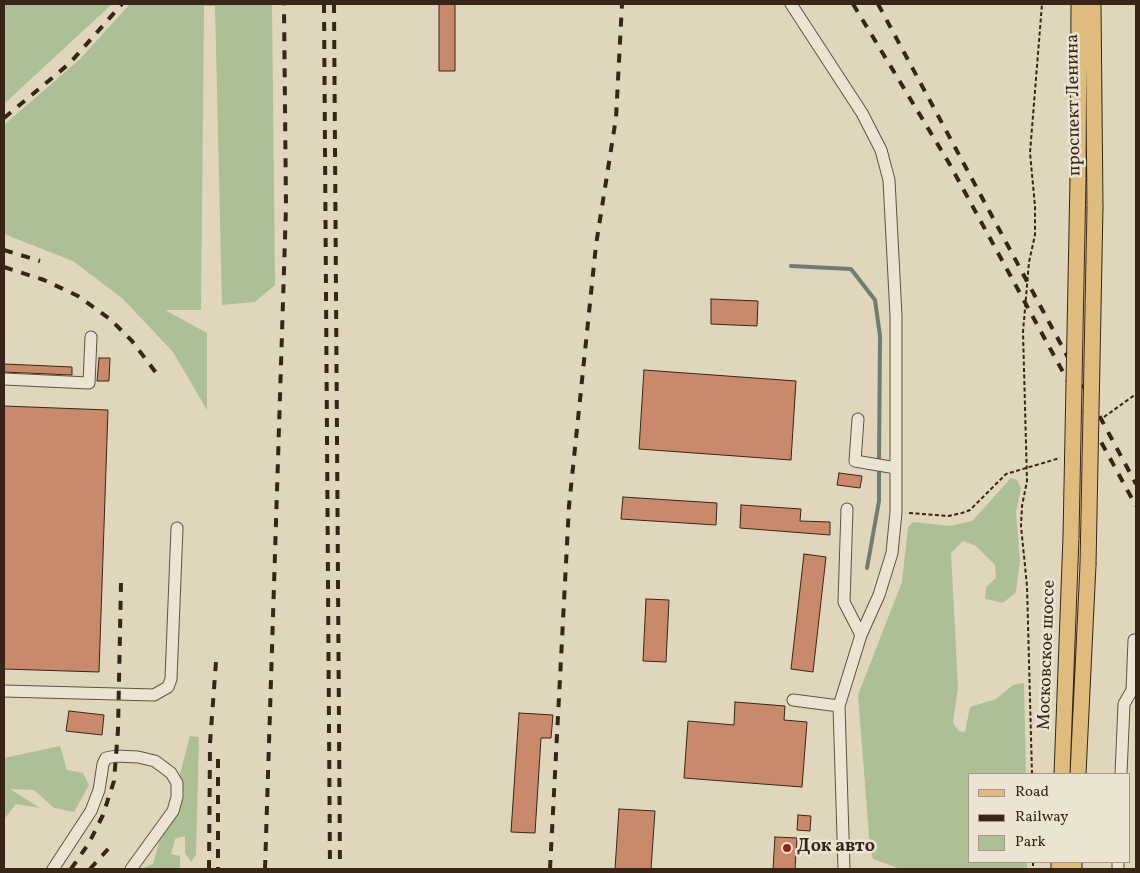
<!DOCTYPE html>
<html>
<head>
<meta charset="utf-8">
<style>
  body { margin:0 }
  #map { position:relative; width:1140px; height:873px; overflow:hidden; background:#e0d6bc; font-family:Vollkorn,serif }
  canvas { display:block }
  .frame { position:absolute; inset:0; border:5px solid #372618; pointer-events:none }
  .legend { position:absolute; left:968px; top:773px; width:162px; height:90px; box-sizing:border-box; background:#ebe4d3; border:1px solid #a39888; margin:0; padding:6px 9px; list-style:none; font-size:15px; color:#372618 }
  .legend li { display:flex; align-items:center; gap:10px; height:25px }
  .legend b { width:25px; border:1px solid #a39888 }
</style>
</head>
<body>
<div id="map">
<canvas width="1140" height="873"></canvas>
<div class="frame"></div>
<ul class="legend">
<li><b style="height:6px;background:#e0bb7e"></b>Road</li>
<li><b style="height:6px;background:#372618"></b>Railway</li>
<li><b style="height:14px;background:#adbf95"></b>Park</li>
</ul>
</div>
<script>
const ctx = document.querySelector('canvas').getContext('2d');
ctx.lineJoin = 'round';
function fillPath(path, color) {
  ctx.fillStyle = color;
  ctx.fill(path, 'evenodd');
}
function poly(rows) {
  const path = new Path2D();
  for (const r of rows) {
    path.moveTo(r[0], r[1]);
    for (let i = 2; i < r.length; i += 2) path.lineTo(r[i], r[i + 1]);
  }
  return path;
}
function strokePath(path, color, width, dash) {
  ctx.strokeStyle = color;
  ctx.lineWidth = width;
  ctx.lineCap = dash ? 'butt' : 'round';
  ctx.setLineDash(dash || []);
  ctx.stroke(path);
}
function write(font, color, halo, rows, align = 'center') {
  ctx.font = font + ' Vollkorn,serif';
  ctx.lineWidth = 5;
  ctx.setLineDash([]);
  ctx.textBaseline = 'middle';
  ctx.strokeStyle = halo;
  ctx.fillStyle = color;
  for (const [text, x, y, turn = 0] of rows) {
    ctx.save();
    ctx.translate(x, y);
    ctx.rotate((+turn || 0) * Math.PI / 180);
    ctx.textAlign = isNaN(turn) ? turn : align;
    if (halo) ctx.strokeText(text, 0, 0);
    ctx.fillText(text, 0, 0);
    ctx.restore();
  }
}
const green = poly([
  [4,4,112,4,4,104],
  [130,4,272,4,275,285,255,302,222,305,215,6,204,6,201,310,165,310,207,333,207,410,173,352,123,299,73,261,4,234,4,125,80,59],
  [1011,478,1017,480,1021,488,1016,512,1020,560,1016,592,1003,603,985,599,986,587,996,578,995,565,976,546,963,541,951,553,958,687,953,723,959,731,965,732,970,707,996,699,1013,685,1024,683,1026,774,969,774,969,862,1027,862,1027,869,901,869,873,859,870,848,858,695,902,582,908,527,913,522,950,526,972,521],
  [190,736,199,737,196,855,191,862,185,853,185,836,175,839,171,854,180,856,180,869,140,869,153,864,160,838,177,815,184,794,180,774],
  [60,746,67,770,83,773,89,785,74,812,54,808,34,790,10,789,40,808,16,804,5,818,4,758]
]);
const stream = poly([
  [791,266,851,269,875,300,880,336,879,460],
  [867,568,879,501,879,470]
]);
const building = poly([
  [439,4,455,4,455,71,439,71,439,4],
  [711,299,758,301,757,326,711,324,711,299],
  [99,358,110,358,109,381,97,381,99,358],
  [4,364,72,367,72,375,4,372,4,364],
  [644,370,796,381,791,460,639,449,644,370],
  [4,406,108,410,99,672,4,669,4,406],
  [839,473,862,476,860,488,837,485,839,473],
  [623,497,717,503,716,525,621,519,623,497],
  [741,505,801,509,800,521,830,522,830,535,740,528,741,505],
  [804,554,826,557,813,672,791,669,804,554],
  [646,599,669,600,666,662,643,661,646,599],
  [735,702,785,706,784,720,807,722,802,787,684,778,688,721,734,725,735,702],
  [69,711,104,715,102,735,66,731,69,711],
  [519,713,553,715,551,738,541,738,535,833,511,832,519,713],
  [619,809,655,811,651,869,615,869,619,809],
  [798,815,811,816,810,831,797,830,798,815],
  [775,837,797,838,795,869,773,869,775,837]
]);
const path = poly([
  [1104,417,1136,394],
  [909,513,948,516,962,513,970,510,1006,474,1060,458],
  [1032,774,1027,586,1021,526,1022,506,1027,481,1023,332,1029,262,1035,235,1035,206,1030,153,1042,4],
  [1033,862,1033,869]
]);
const minor = poly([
  [791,4,862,113,881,150,889,180,896,316,896,512,892,553,879,595,861,635],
  [4,379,89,383,91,337],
  [858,419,855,461,896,468],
  [1132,690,1134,640,1136,640],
  [4,691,154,695,168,687,171,679,177,528],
  [793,700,839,706],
  [1121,774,1124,704,1132,690,1136,690],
  [53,869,91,811,99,790,103,764,106,758,116,756,138,757,155,761,171,773,177,783,177,797,173,811,131,869],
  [844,869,839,706,861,635,844,602,847,509],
  [1118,869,1118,862]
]);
const major = poly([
  [1093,4,1095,207],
  [1078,179,1079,4],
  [1062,774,1071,537],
  [1078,774,1088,565],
  [1059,869,1059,862],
  [1074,869,1074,862]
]);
const rail = poly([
  [324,4,330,869],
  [334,4,340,869],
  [853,4,949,163,1136,506],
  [878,4,1136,484],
  [4,118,70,63,122,4],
  [4,250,40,261],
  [4,267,44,280,78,296,110,319,132,341,160,378],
  [218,759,218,869],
  [71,869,89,843,103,815,114,781,118,730,121,583],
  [90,869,109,848],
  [209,869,210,743,216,662],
  [265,869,286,207,284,4],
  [550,869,569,506,596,245,616,118,622,4]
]);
const majorBridge = poly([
  [1071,537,1078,179],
  [1088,565,1095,207]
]);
const markers = [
  [787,848,5,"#8f2418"]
];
const streetNames = [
  ["проспект Ленина",1075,105,-91],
  ["Московское шоссе",1048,655,-88]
];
const poiNames = [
  ["Док авто",797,848]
];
fillPath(green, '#adbf95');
strokePath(stream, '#6f7e71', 4);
fillPath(building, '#c98a6b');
strokePath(building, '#372618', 1);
strokePath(minor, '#615241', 13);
strokePath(major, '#372618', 17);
strokePath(path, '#372618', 2, [4, 2.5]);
strokePath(minor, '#ebe4d3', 11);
strokePath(major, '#e0bb7e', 15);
strokePath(rail, '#372618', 4, [9, 9]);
strokePath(majorBridge, '#372618', 17, []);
strokePath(majorBridge, '#e0bb7e', 15);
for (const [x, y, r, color] of markers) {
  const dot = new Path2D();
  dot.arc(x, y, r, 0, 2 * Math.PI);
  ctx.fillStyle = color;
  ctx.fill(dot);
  strokePath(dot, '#ebe4d3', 2);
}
write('18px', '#372618', '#ebe4d3', streetNames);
write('bold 18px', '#372618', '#ebe4d3', poiNames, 'left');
</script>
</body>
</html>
